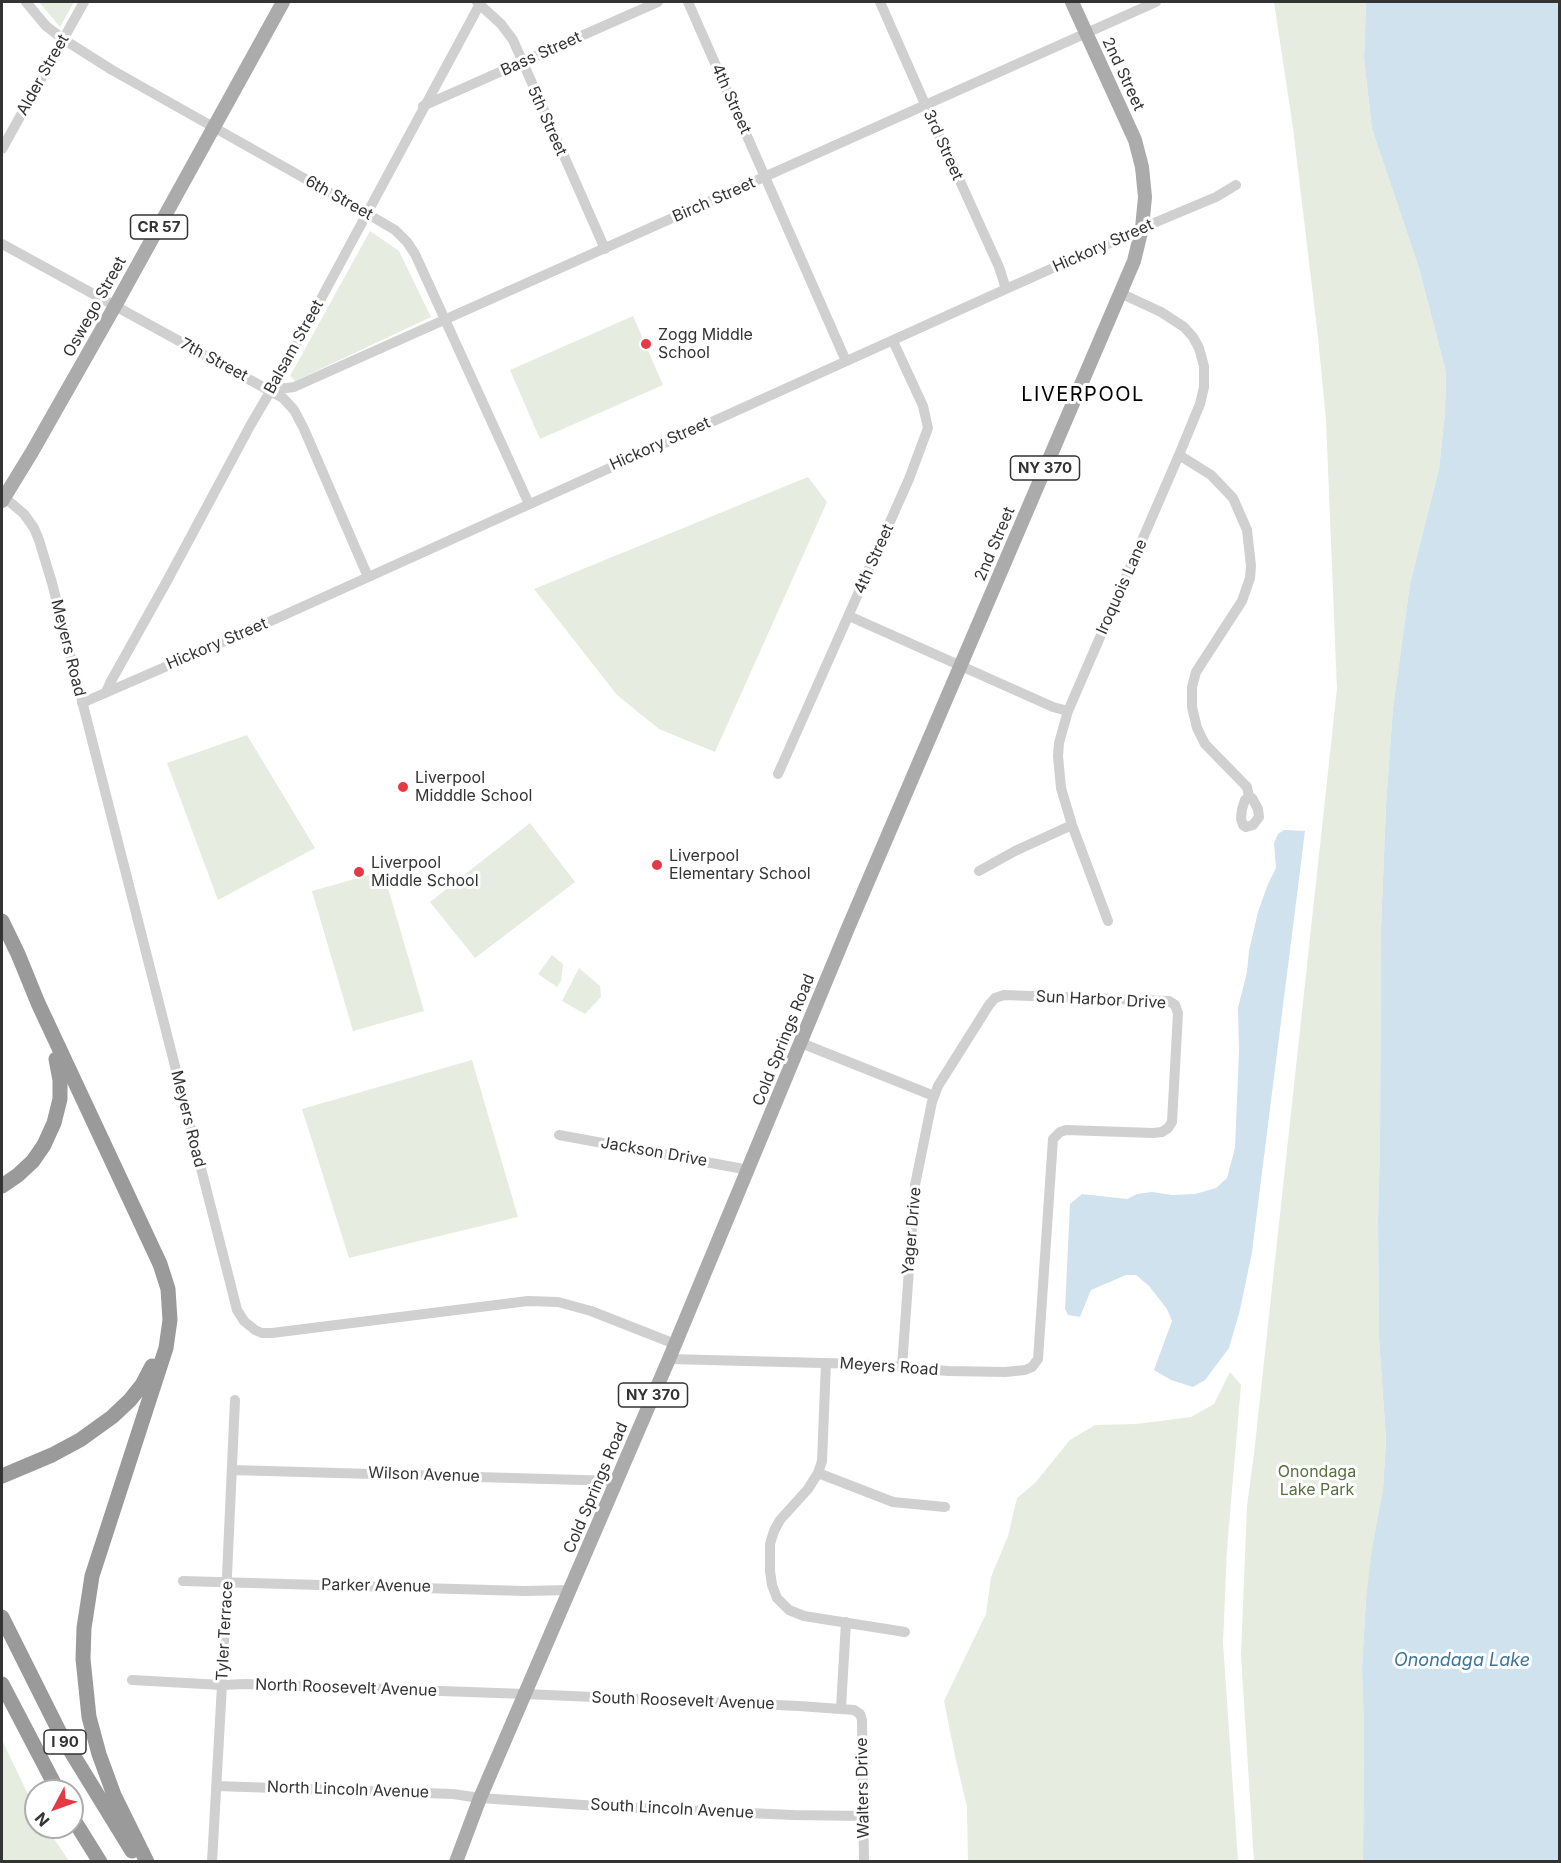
<!DOCTYPE html>
<html>
<head>
<meta charset="utf-8">
<style>
  body { margin:0 }
  #map { position:relative; width:1561px; height:1863px; overflow:hidden; background:#fff; font-family:Inter,sans-serif }
  canvas { display:block }
  .frame { position:absolute; inset:0; border:3px solid #333; pointer-events:none }
  .north { position:absolute; left:24px; top:1779px; width:60px; height:60px; box-sizing:border-box; background:#fff; border:2px solid #adadad; border-radius:50%; rotate:229deg; font-size:16px; font-weight:700; line-height:24px; text-align:center; color:#333 }
  .north::after { content:''; display:block; margin:auto; width:21px; height:27px; background:#e63946; clip-path:polygon(50% 0,100% 100%,50% 72%,0 100%) }
</style>
</head>
<body>
<div id="map">
<canvas width="1561" height="1863"></canvas>
<div class="frame"></div>
<div class="north">N</div>
</div>
<script>
const ctx = document.querySelector('canvas').getContext('2d');
ctx.lineJoin = 'round';
function fillPath(path, color) {
  ctx.fillStyle = color;
  ctx.fill(path, 'evenodd');
}
function poly(rows) {
  const path = new Path2D();
  for (const r of rows) {
    path.moveTo(r[0], r[1]);
    for (let i = 2; i < r.length; i += 2) path.lineTo(r[i], r[i + 1]);
  }
  return path;
}
function strokePath(path, color, width, dash) {
  ctx.strokeStyle = color;
  ctx.lineWidth = width;
  ctx.lineCap = dash ? 'butt' : 'round';
  ctx.setLineDash(dash || []);
  ctx.stroke(path);
}
function write(font, color, halo, rows, align = 'center') {
  ctx.font = font + ' Inter,sans-serif';
  ctx.lineWidth = 6;
  ctx.setLineDash([]);
  ctx.textBaseline = 'middle';
  ctx.strokeStyle = halo;
  ctx.fillStyle = color;
  for (const [text, x, y, turn = 0] of rows) {
    ctx.save();
    ctx.translate(x, y);
    ctx.rotate((+turn || 0) * Math.PI / 180);
    ctx.textAlign = isNaN(turn) ? turn : align;
    if (halo) ctx.strokeText(text, 0, 0);
    ctx.fillText(text, 0, 0);
    ctx.restore();
  }
}
const green = poly([
  [39,2,74,2,60,27],
  [1274,2,1366,2,1364,59,1372,129,1419,268,1446,372,1445,413,1439,469,1410,584,1393,708,1386,805,1381,928,1380,1144,1378,1218,1379,1338,1386,1440,1383,1490,1366,1598,1362,1668,1364,1730,1363,1861,1254,1862,1241,1655,1247,1506,1254,1454,1337,689,1326,420,1318,337,1293,128],
  [370,231,399,251,431,317,295,381,290,376],
  [633,316,663,385,540,439,510,370],
  [808,477,827,502,715,752,659,729,617,695,534,589],
  [247,735,315,848,218,900,167,763],
  [530,823,575,882,475,958,430,902],
  [383,871,424,1011,353,1031,312,891],
  [552,955,563,964,561,981,557,987,538,974],
  [579,968,600,986,601,997,585,1014,562,1001],
  [472,1060,518,1217,349,1258,302,1109],
  [1230,1372,1241,1385,1227,1549,1223,1643,1238,1861,968,1861,967,1807,955,1756,944,1701,986,1614,991,1577,1008,1536,1017,1498,1035,1483,1070,1440,1095,1425,1136,1424,1191,1417,1214,1404],
  [2,1740,36,1811,36,1827,46,1827,69,1861,2,1861]
]);
const water = poly([
  [1366,2,1559,2,1559,1861,1363,1861,1364,1730,1362,1668,1366,1598,1372,1549,1383,1490,1386,1440,1379,1338,1378,1218,1380,1144,1381,928,1386,805,1393,708,1410,584,1439,469,1445,413,1446,372,1419,268,1372,129,1364,59],
  [1284,830,1305,831,1252,1252,1240,1310,1229,1348,1205,1380,1193,1387,1171,1380,1154,1370,1172,1321,1167,1309,1149,1286,1136,1275,1126,1275,1091,1290,1080,1317,1068,1315,1065,1309,1070,1204,1082,1194,1127,1199,1137,1194,1152,1192,1172,1195,1195,1194,1216,1188,1227,1178,1235,1148,1239,1051,1238,1008,1247,972,1249,951,1258,912,1268,884,1276,868,1274,843,1278,834]
]);
const minor = poly([
  [26,2,46,26,63,39,112,70,366,213,395,230,407,242,415,254,463,359,529,504],
  [477,2,501,24,513,40,605,249],
  [688,2,846,361],
  [880,2,925,104,999,267,1006,289],
  [423,106,658,2],
  [2,149,84,2],
  [2,244,283,398,294,410,304,429,368,577],
  [271,390,294,387,1156,2],
  [1179,455,1211,475,1233,498,1247,530,1251,566,1250,578,1242,601,1196,672,1192,687,1192,707,1197,728,1205,744,1247,787,1249,797],
  [4,497,24,514,34,528,39,540,52,583,232,1290,237,1310,244,1321,255,1330,262,1333,272,1333,528,1301,558,1302,591,1311,675,1344],
  [849,616,1053,707,1068,711],
  [106,692,110,683,167,581,250,426,281,373,481,2],
  [82,703,271,621,1006,289,1102,246,1124,238,1142,228,1216,197,1236,185],
  [778,774,909,479,928,428,923,406,893,341],
  [1249,797,1252,798,1258,809,1259,817,1253,825,1246,827,1243,825,1241,819,1242,809,1245,800,1249,797],
  [979,871,1015,851,1072,825],
  [1108,921,1072,825,1061,788,1058,756,1059,743,1068,711,1179,455,1200,404,1204,387,1204,366,1199,348,1193,337,1184,327,1161,312,1120,293],
  [801,1043,934,1096],
  [559,1135,749,1170],
  [669,1359,861,1364,902,1367,948,1371,1005,1372,1025,1370,1032,1367,1038,1359,1053,1139,1060,1132,1066,1130,1153,1133,1162,1132,1168,1128,1172,1122,1178,1013,1175,1005,1169,1001,1004,995,995,998,989,1005,938,1086,932,1102,915,1185,902,1367],
  [826,1363,822,1461,818,1473,808,1489,780,1520,774,1531,770,1544,770,1571,772,1585,777,1598,789,1610,804,1616,905,1632],
  [232,1470,617,1481],
  [818,1473,893,1502,945,1507],
  [183,1581,524,1591,570,1590],
  [132,1680,222,1685,245,1684,525,1694,799,1706,854,1710,860,1714,862,1720,864,1862],
  [841,1708,846,1622],
  [216,1786,453,1794,480,1798,613,1807,793,1815,864,1816],
  [212,1862,222,1685,235,1400]
]);
const major = poly([
  [2,501,32,452,115,306,283,2],
  [456,1862,480,1798,669,1359,848,928,1134,261,1142,228,1145,197,1142,167,1135,140,1072,2]
]);
const highway = poly([
  [2,921,18,954,38,1003,160,1264,168,1289,170,1320,166,1348,92,1576,84,1628,83,1659,89,1717,99,1754,114,1795,147,1862],
  [2,1186,18,1175,33,1161,44,1145,54,1123,60,1099,60,1080,56,1059],
  [2,1476,52,1455,80,1440,112,1417,130,1400,142,1385,152,1366],
  [2,1617,62,1737,132,1851],
  [2,1684,58,1791],
  [72,1817,100,1862]
]);
const markers = [
  [646,344,6,"#e63946"],
  [403,787,6,"#e63946"],
  [657,865,6,"#e63946"],
  [359,872,6,"#e63946"]
];
const shields = [
  [159,227,57],
  [1045,468,69],
  [653,1395,69],
  [65,1742,42]
];
const shieldNames = [
  ["CR 57",159,227],
  ["NY 370",1045,468],
  ["NY 370",653,1395],
  ["I 90",65,1742]
];
const streetNames = [
  ["Bass Street",541,54,-24],
  ["2nd Street",1123,74,65],
  ["Alder Street",43,75,-61],
  ["4th Street",731,99,66],
  ["5th Street",547,121,66],
  ["3rd Street",943,145,66],
  ["6th Street",339,198,29],
  ["Birch Street",714,200,-24],
  ["Hickory Street",1103,246,-24],
  ["Oswego Street",95,307,-61],
  ["Balsam Street",294,347,-61],
  ["7th Street",214,360,28],
  ["Hickory Street",660,444,-24],
  ["2nd Street",995,544,-67],
  ["4th Street",874,559,-66],
  ["Iroquois Lane",1122,587,-66],
  ["Hickory Street",217,644,-23],
  ["Meyers Road",68,648,76],
  ["Sun Harbor Drive",1101,1000,3],
  ["Cold Springs Road",784,1040,-68],
  ["Meyers Road",188,1119,76],
  ["Jackson Drive",654,1152,10],
  ["Yager Drive",912,1231,-85],
  ["Meyers Road",889,1367,4],
  ["Wilson Avenue",424,1475,2],
  ["Cold Springs Road",596,1488,-67],
  ["Parker Avenue",376,1586,1],
  ["Tyler Terrace",225,1631,-87],
  ["North Roosevelt Avenue",346,1688,2],
  ["South Roosevelt Avenue",683,1701,2],
  ["Walters Drive",863,1788,-91],
  ["North Lincoln Avenue",348,1790,2],
  ["South Lincoln Avenue",672,1809,3]
];
const poiNames = [
  ["Zogg Middle",658,335],
  ["School",658,353],
  ["Liverpool",415,778],
  ["Midddle School",415,796],
  ["Liverpool",669,856],
  ["Elementary School",669,874],
  ["Liverpool",371,863],
  ["Middle School",371,881]
];
const parkNames = [
  ["Onondaga",1317,1472],
  ["Lake Park",1317,1490]
];
const waterNames = [
  ["Onondaga Lake",1462,1661]
];
const quarterNames = [
  ["LIVERPOOL",1083,395]
];
fillPath(green, '#e6ecdf');
fillPath(water, '#cfe2ee');
strokePath(minor, '#d0d0d0', 10);
strokePath(major, '#ababab', 14);
strokePath(highway, '#9a9a9a', 15);
for (const [x, y, r, color] of markers) {
  const dot = new Path2D();
  dot.arc(x, y, r, 0, 2 * Math.PI);
  ctx.fillStyle = color;
  ctx.fill(dot);
  strokePath(dot, '#fff', 2);
}
for (const [x, y, w] of shields) {
  const box = new Path2D();
  box.roundRect(x - w / 2, y - 12, w, 24, 4.5);
  ctx.fillStyle = '#fff';
  ctx.fill(box);
  strokePath(box, '#333', 1.5);
}
write('bold 15px', '#333', null, shieldNames);
write('16px', '#333', '#fff', streetNames);
write('16px', '#333', '#fff', poiNames, 'left');
write('16px', '#56703f', '#fff', parkNames);
write('italic 18px', '#3f7597', '#fff', waterNames);
ctx.letterSpacing = '1.5px';
write('20px', '#000', '#fff', quarterNames);
ctx.letterSpacing = '0px';
</script>
</body>
</html>
